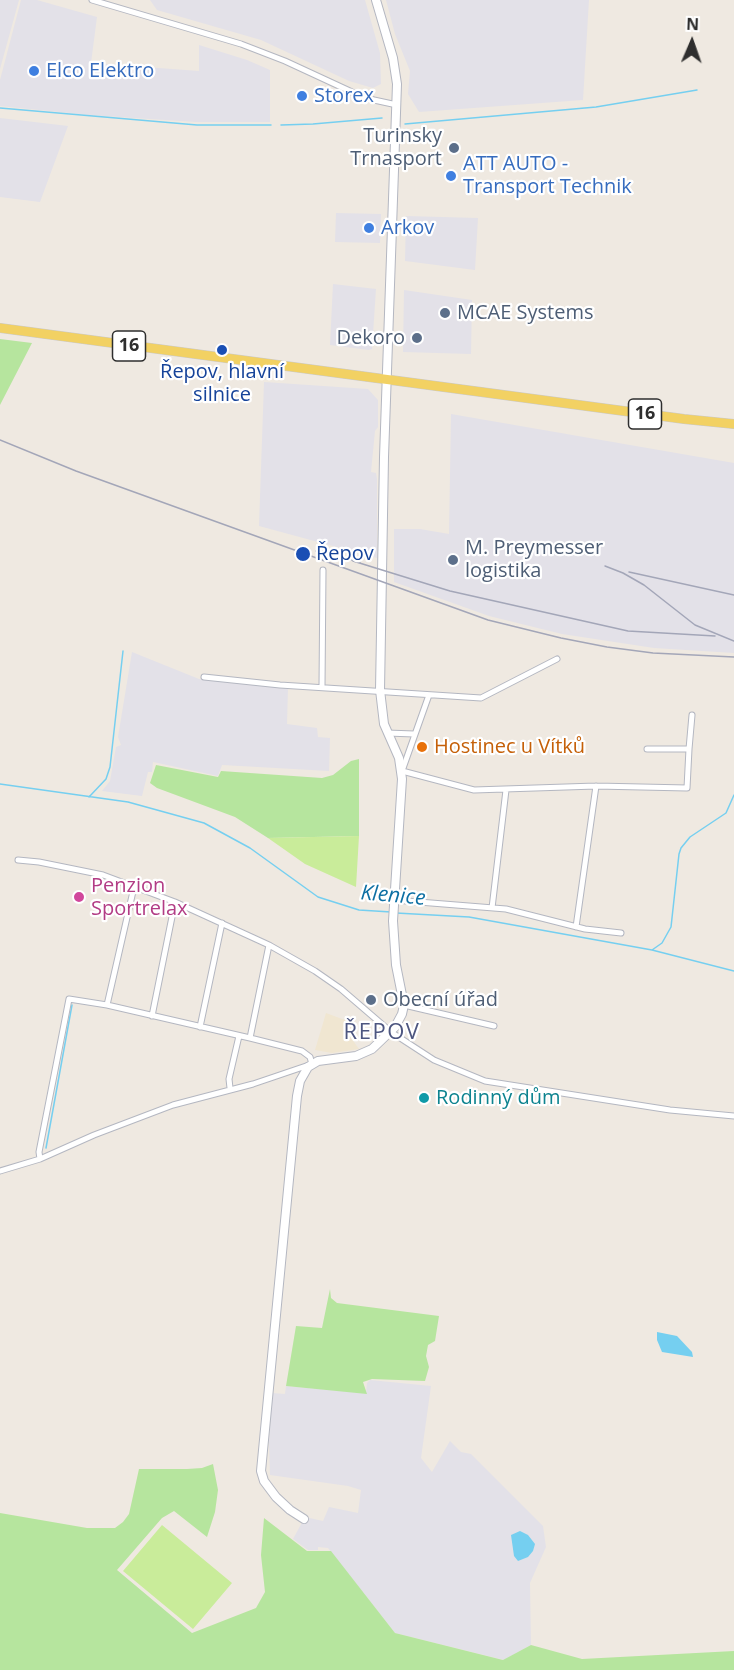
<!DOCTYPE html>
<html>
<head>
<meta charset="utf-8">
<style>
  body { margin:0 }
  #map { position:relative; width:734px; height:1670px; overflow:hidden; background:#efe9e1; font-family:"Open Sans",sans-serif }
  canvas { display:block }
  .north { position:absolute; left:662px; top:12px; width:60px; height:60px; -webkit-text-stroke:4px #fff; paint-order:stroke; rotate:2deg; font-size:16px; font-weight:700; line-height:24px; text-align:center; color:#2e2e2e }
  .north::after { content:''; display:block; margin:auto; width:21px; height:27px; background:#2e2e2e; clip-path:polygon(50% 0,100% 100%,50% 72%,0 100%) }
</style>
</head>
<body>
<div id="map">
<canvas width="734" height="1670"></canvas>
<div class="north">N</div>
</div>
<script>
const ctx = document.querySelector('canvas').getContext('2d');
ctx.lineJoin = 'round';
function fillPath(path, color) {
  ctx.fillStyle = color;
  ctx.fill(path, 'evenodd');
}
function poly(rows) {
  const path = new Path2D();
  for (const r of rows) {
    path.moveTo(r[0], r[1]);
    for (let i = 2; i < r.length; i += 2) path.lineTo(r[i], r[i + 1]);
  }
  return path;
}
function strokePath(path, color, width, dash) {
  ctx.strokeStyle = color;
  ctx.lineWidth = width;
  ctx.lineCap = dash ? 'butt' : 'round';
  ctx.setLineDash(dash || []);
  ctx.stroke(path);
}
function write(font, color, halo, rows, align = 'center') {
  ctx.font = font + ' "Open Sans",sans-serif';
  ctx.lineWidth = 4.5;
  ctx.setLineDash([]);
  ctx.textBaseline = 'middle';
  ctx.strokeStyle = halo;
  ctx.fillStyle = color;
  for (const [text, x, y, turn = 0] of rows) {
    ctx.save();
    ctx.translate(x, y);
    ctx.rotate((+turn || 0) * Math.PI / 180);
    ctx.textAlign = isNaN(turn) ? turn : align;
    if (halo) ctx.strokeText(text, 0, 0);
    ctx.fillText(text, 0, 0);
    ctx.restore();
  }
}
const industrial = poly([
  [0,0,19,0,0,69],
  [21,0,37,0,97,17,91,63,199,71,199,45,247,60,270,70,270,122,196,122,88,115,0,106,0,80],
  [150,0,365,0,380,53,381,84,373,88,349,81,261,40,157,10],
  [386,0,589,0,583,100,419,112,408,94,410,71,395,34],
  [0,118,68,126,40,202,0,197],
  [336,213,381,214,380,243,335,242],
  [406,216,478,218,475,270,405,261],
  [333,284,376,289,372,349,369,350,330,345],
  [404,290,472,300,471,354,403,352],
  [264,382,368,389,378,400,378,427,375,431,371,472,376,473,377,479,377,558,259,526],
  [451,414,734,463,734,653,654,648,562,634,489,616,394,582,394,529,420,529,449,534],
  [132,652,199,679,288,688,287,724,317,728,318,737,330,738,329,771,222,765,218,776,153,762,152,772,148,772,142,796,102,791,110,781,116,747,121,745,118,737],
  [370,1380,431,1386,421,1458,432,1472,450,1441,461,1452,471,1454,543,1526,546,1547,530,1583,531,1645,504,1660,395,1633,328,1548,318,1547,318,1550,308,1550,293,1539,305,1517,323,1521,329,1507,358,1513,361,1490,348,1486,270,1475,269,1443,272,1393,285,1394,286,1386,366,1393,367,1383]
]);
const education = poly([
  [326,1013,353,1023,349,1035,359,1049,332,1053,315,1050]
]);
const green = poly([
  [0,339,32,343,0,405],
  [359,759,359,836,268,838,235,817,157,788,150,783,156,765,218,777,221,771,322,778,333,775,351,761],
  [330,1289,331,1298,337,1303,439,1316,435,1341,428,1345,426,1356,429,1367,425,1381,372,1379,363,1382,367,1394,286,1386,296,1326,322,1328],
  [213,1464,218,1490,215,1512,207,1537,174,1511,162,1518,117,1570,192,1633,256,1608,265,1592,261,1555,264,1518,307,1551,331,1551,395,1633,503,1660,531,1645,582,1659,734,1651,734,1670,0,1670,0,1513,87,1528,115,1528,123,1522,129,1514,139,1469,187,1469,202,1468]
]);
const pitch = poly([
  [359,836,356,887,305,864,268,838],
  [162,1525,232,1583,193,1629,123,1571]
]);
const water = poly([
  [657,1332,677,1336,692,1352,693,1357,662,1352,657,1340],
  [520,1531,528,1535,535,1544,533,1551,528,1557,518,1561,514,1556,511,1535]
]);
const stream = poly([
  [0,108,197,125,271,125],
  [405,124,596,107,697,90],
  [281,125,313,124,382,118],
  [0,784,128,802,204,823,250,848,318,897,359,910,391,912],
  [89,797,106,779,110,767,123,651],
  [396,913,469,917,652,950,734,971],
  [652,950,662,943,671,927,679,854,681,848,690,837,726,813,734,795],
  [46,1148,72,1005]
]);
const street = poly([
  [92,0,241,44,285,61,352,92,374,100,397,105],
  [204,677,280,685,481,698,557,659],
  [322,686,323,570],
  [429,695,402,771,474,790,596,786,687,788,689,749],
  [387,733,414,734],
  [647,749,689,749,692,715],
  [18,860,39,862,103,875,175,902,269,945,315,971,341,989,391,1032,434,1060,485,1081,670,1110,734,1116],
  [394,900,506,909,585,929,621,933],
  [492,908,506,790],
  [576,927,596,786],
  [107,1005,134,887],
  [404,1005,494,1026],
  [152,1016,175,902],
  [200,1027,222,923],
  [250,1038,269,945],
  [230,1088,229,1079,239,1036],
  [0,1171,40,1159,94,1135,173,1105,253,1084,312,1064,310,1057,302,1051,250,1038,107,1005,69,999,39,1152,40,1159]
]);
const secondary = poly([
  [304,1519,290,1510,276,1497,264,1481,261,1471,297,1096,300,1081,308,1067,318,1061,356,1056,372,1049,395,1027,402,1014,404,1005,396,965,393,921,402,779,399,758,384,724,380,690,384,457,397,84,393,58,376,0]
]);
const primary = poly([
  [0,328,684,419,734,424]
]);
const rail = poly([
  [0,440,76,471,488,620,561,638,607,647,653,653,734,657],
  [316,551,360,562],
  [353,561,450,591,628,631,715,636],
  [605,566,623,573,644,585,695,625,734,641],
  [629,572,734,595]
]);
const markers = [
  [34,71,6,"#3f7fe0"],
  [302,96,6,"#3f7fe0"],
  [454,148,6,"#5c6f8a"],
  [451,176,6,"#3f7fe0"],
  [369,228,6,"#3f7fe0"],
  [445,313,6,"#5c6f8a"],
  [417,338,6,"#5c6f8a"],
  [222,350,6,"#1a4fb4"],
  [303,554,8,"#1a4fb4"],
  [453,560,6,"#5c6f8a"],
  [422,747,6,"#e8710a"],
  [79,897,6,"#d1479c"],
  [371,1000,6,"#5c6f8a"],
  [424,1098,6,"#0f9aa8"]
];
const shields = [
  [129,346,33],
  [645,414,33]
];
const shieldNames = [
  ["16",129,346],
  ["16",645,414]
];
const shopNames = [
  ["Elco Elektro",46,71],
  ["Storex",314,96],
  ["ATT AUTO -",463,164],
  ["Transport Technik",463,187],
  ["Arkov",381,228]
];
const serviceNames = [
  ["Turinsky",442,136,"right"],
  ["Trnasport",442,159,"right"],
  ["MCAE Systems",457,313],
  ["Dekoro",405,338,"right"],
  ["M. Preymesser",465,548],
  ["logistika",465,571],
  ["Obecní úřad",383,1000]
];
const transitNames = [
  ["Řepov, hlavní",222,372],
  ["silnice",222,395],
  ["Řepov",316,554,"left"]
];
const foodNames = [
  ["Hostinec u Vítků",434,747]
];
const hotelNames = [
  ["Penzion",91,886],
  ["Sportrelax",91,909]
];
const cultureNames = [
  ["Rodinný dům",436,1098]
];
const waterNames = [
  ["Klenice",393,896,5]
];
const quarterNames = [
  ["ŘEPOV",382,1033]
];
fillPath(industrial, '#e3e1e8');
fillPath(education, '#f0e6d1');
fillPath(green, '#b6e59e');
fillPath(pitch, '#c9ec9a');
fillPath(water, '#75cff0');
strokePath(stream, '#75cff0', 1.5);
strokePath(street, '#b4b7c1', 7);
strokePath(secondary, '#b4b7c1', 10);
strokePath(primary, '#c9c9c9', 10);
strokePath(street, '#fff', 5);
strokePath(secondary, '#fff', 8);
strokePath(primary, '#f2d163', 9);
strokePath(rail, '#a3a6b8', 1.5);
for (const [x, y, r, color] of markers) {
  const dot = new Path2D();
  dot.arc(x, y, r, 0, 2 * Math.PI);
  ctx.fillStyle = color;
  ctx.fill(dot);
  strokePath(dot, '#fff', 2);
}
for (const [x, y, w] of shields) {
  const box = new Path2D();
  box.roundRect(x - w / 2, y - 15, w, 30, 4.5);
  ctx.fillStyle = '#fff';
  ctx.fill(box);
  strokePath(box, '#2e2e2e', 1.5);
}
write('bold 18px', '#2e2e2e', null, shieldNames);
write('20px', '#366cbe', '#fff', shopNames, 'left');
write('20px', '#4e5e75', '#fff', serviceNames, 'left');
write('20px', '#164399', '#fff', transitNames);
write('20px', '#c56008', '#fff', foodNames, 'left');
write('20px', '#b23c85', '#fff', hotelNames, 'left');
write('20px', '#0d838f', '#fff', cultureNames, 'left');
write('italic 21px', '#0d6fa3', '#fff', waterNames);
ctx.letterSpacing = '1.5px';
write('22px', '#4d5680', '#fff', quarterNames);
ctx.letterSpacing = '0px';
</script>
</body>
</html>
